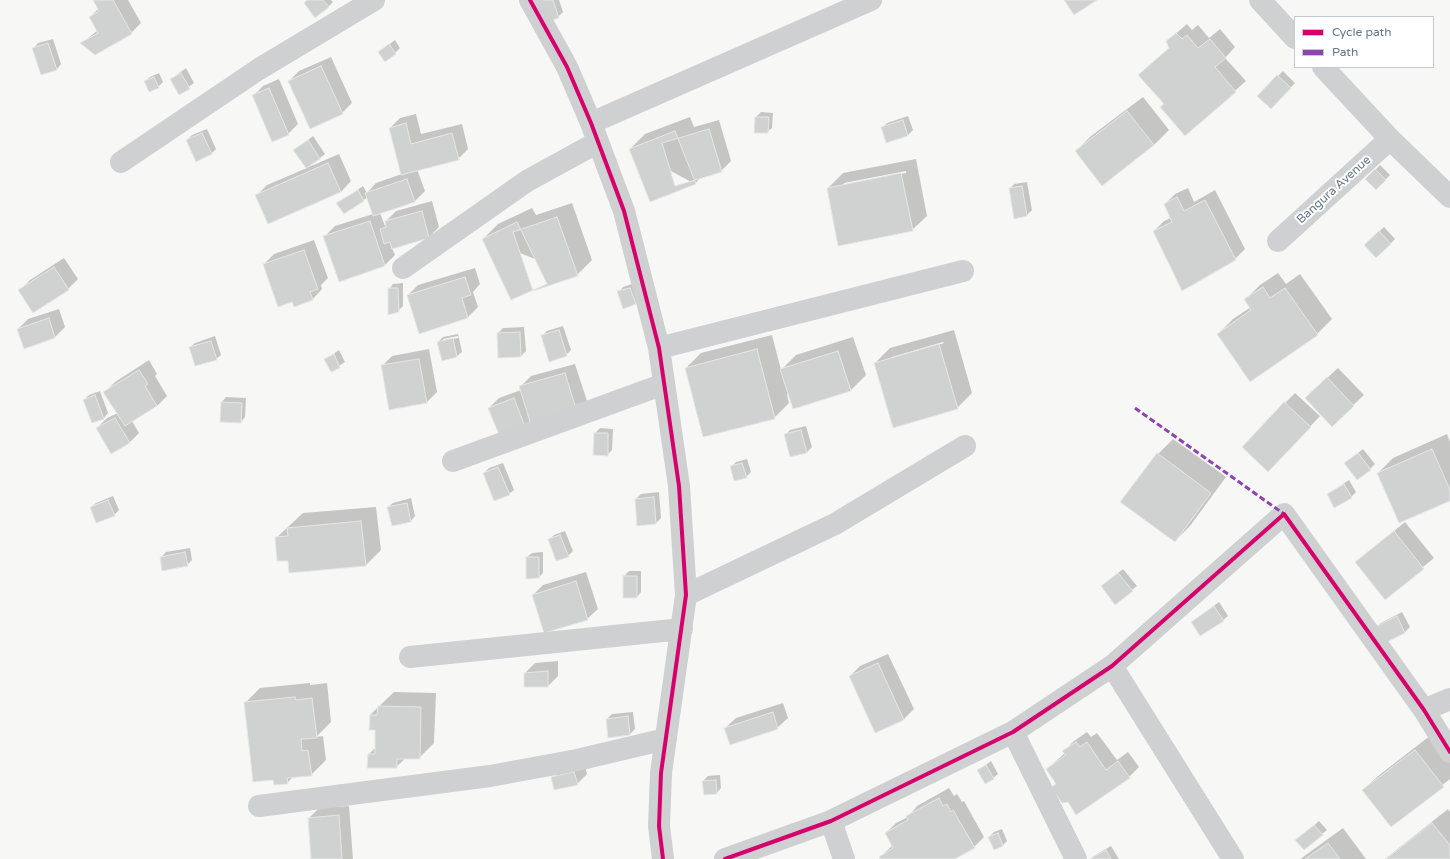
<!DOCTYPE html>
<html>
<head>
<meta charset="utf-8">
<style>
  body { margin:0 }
  #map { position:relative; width:1450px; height:859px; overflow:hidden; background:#f7f7f6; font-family:"Varela Round",sans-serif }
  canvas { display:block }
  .legend { position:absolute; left:1294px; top:16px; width:140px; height:52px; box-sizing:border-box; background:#fff; border:1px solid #c2c9cf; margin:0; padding:5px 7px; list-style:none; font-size:12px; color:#667987 }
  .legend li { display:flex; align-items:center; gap:8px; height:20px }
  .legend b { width:20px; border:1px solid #c2c9cf }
</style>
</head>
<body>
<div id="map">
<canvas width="1450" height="859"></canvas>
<ul class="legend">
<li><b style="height:5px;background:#d6006c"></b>Cycle path</li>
<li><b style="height:5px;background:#8e44ad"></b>Path</li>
</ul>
</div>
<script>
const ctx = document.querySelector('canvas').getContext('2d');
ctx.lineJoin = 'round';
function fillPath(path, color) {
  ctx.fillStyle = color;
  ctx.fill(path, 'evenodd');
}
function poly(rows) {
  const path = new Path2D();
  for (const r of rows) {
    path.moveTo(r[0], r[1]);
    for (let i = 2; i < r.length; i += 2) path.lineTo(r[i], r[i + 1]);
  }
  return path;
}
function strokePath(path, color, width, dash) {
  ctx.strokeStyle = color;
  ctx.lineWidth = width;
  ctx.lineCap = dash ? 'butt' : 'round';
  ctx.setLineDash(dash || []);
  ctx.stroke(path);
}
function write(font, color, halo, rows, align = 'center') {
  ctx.font = font + ' "Varela Round",sans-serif';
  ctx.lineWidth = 4;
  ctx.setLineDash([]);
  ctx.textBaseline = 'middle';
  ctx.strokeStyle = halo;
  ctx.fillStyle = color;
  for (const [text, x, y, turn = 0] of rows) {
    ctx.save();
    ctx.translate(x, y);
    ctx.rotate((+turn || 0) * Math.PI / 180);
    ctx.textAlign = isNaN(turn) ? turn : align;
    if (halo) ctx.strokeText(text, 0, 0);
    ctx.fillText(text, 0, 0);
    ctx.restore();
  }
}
const shadow = poly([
  [94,0,128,0,141,23,131,33,82,43,98,30,90,17,99,8],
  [308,0,331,0,333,2,328,7],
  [539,0,559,0,563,12,558,17],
  [1187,24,1192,30,1198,25,1209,38,1220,29,1235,47,1225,58,1246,81,1186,134,1165,104,1170,47,1167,41],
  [53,39,61,64,57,69,34,48,38,43],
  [395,40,400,48,395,53,379,52],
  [331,57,352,103,342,113,289,81,299,71],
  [186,68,194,83,179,94,171,79],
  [1283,71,1295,83,1271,108,1258,96],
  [159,73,163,82,158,87,145,81,150,77],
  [279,79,298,124,288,134,253,96,263,86],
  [1143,97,1169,130,1154,145,1102,184,1076,151,1091,136],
  [761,112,773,113,772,128,767,132,756,117],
  [416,114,421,134,462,124,468,149,458,159,417,169,425,191,415,201,380,213,385,226,386,221,396,211,432,201,439,227,429,237,392,248,395,255,385,265,325,236,335,226,373,214,368,197,344,213,338,203,363,186,367,193,376,183,402,174,390,128,400,118],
  [908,116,913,130,908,135,887,142,882,128,887,123],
  [690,117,694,127,719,120,731,161,721,171,701,177,695,184,630,149,645,134],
  [207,129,216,149,211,154,187,140,192,135],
  [313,136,325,154,309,167,339,154,351,181,341,192,257,195,267,185,307,168,295,150],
  [916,159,927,216,912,230,828,188,843,173],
  [906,171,906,173,844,185,844,183],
  [1380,165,1390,175,1376,189,1367,179],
  [1027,182,1032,210,1027,215,1015,217,1010,189,1014,184],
  [1188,188,1194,202,1215,190,1245,249,1235,259,1154,231,1164,221,1171,218,1165,204,1175,194],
  [572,203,592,260,577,275,483,239,498,224,532,208,536,215],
  [1384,227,1395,239,1390,244,1370,240],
  [314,240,328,278,321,285,322,289,312,300,264,264,274,254],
  [64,258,78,279,68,289,20,290,30,280],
  [475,268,480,284,473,292,478,307,468,317,408,295,418,285],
  [1278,273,1286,284,1300,274,1332,319,1317,334,1218,334,1233,319,1251,307,1245,300,1260,285],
  [403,283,403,306,398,311,389,289,393,284],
  [635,283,640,299,635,304,619,292,623,287],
  [59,309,65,327,55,337,24,347,18,329,28,319],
  [563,326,571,350,566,355,542,336,547,331],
  [524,327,526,351,521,356,499,357,498,333,503,328],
  [954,330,972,393,957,408,875,363,890,348],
  [943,342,944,343,892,359,892,357],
  [458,334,462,352,457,356,443,360,438,342,443,337],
  [458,336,458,338,443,341,443,339],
  [772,335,781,370,796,355,853,337,866,375,851,390,787,394,789,403,774,418,686,368,701,353],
  [215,336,221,355,216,359,190,347,195,343],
  [429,349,437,392,427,402,382,366,392,356],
  [339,350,345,362,331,371,326,359],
  [149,360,157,374,155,376,167,396,157,406,132,421,139,433,129,443,97,428,107,418,118,413,105,392,115,382],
  [575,364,587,401,530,420,525,426,489,408,499,398,521,390,520,387,531,376],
  [1338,368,1364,395,1332,425,1316,388],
  [100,391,108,413,104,418,92,422,84,400,89,395],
  [1295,393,1320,416,1278,461,1285,403],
  [226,397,246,398,245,417,241,422,222,402],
  [806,426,812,447,807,452,791,456,785,435,790,430],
  [600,428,613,429,612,450,607,455,595,433],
  [1447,434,1450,442,1450,500,1378,473,1393,458],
  [1173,439,1226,477,1190,526,1175,541,1158,454],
  [1363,449,1375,464,1370,469,1350,459],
  [747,459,751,472,746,477,731,467,736,462],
  [503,463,514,490,509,494,484,473,489,468],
  [1349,480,1356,492,1351,497,1328,494],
  [659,492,661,518,656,523,638,525,636,499,641,494],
  [113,496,119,510,114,515,91,507,96,503],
  [411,498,415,516,411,521,388,507,393,503],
  [376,507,381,550,366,565,289,559,276,538,303,513],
  [1405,522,1434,558,1385,598,1356,562],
  [565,531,573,551,568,556,549,540,554,535],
  [190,548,192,560,187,565,161,557,166,552],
  [543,552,543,573,539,577,527,557,532,553],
  [1123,569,1137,586,1132,590,1102,586],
  [629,571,641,571,641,592,637,597,624,576],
  [586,572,598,609,587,619,533,595,543,585],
  [1219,602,1228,616,1223,620,1192,622],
  [1402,612,1410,627,1405,632,1384,642,1376,627,1381,623],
  [888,654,914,709,904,719,875,731,850,676,860,666],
  [558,661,558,676,548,686,525,673,535,663],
  [310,683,310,685,327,683,331,722,316,737,323,736,326,760,311,775,293,777,287,783,245,703,260,688],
  [394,692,436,693,434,743,419,758,406,758,396,767,369,754,376,747,376,729,370,729,370,715],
  [783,703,788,718,777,728,725,728,736,718],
  [633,712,635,729,630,734,607,719,612,714],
  [1087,732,1091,737,1097,733,1117,760,1128,752,1139,767,1129,777,1068,801,1052,787,1057,783,1047,769,1065,753,1064,751,1074,741],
  [1431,735,1450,760,1450,779,1391,826,1363,790,1378,776],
  [991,761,998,774,993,778,979,770],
  [584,762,587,774,577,784,553,778,563,768],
  [720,775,721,788,717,793,703,781,708,776],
  [949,788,954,796,957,794,962,802,964,801,984,837,974,847,953,859,881,859,880,857,893,845,886,833,896,823,908,817,917,806],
  [349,806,353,859,312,859,309,818,319,808],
  [1448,809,1450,812,1450,859,1385,859],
  [1319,821,1327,830,1322,834,1297,840],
  [1343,828,1366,859,1301,859,1303,857],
  [1002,829,1007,841,1003,845,989,837,994,832],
  [1111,846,1119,859,1092,859,1097,854]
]);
const building = poly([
  [93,0,113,0,132,34,95,55,80,43,98,33,89,17,99,11,93,0],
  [307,0,323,0,329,7,315,18,304,3,307,0],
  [538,0,553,0,559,18,546,22,538,0],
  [1064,0,1097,0,1074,15,1064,0],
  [1176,33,1182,39,1187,35,1198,48,1210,39,1226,58,1215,67,1236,92,1185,136,1160,107,1164,104,1138,75,1169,48,1166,41,1176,33],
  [48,43,57,70,41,75,32,48,48,43],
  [389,44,396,54,385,62,378,52,389,44],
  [321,66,343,114,310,129,288,81,321,66],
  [181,73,190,89,179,95,170,79,181,73],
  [1277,75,1291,88,1271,109,1257,96,1277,75],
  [154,77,159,88,149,92,144,81,154,77],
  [269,88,289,135,272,142,252,95,269,88],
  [1127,111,1154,145,1102,186,1075,151,1127,111],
  [755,117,769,117,768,133,754,133,755,117],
  [903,120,908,136,886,143,881,127,903,120],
  [406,123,411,144,452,133,459,160,401,175,389,128,406,123],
  [709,129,722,172,675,186,662,143,709,129],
  [675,131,696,184,650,202,629,149,675,131],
  [202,133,212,154,196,162,186,140,202,133],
  [308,140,320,159,306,168,293,150,308,140],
  [328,163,341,192,268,224,255,195,328,163],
  [1375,169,1386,180,1376,190,1365,179,1375,169],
  [901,173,913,231,838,246,827,188,901,173],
  [407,179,415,202,373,216,365,193,407,179],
  [1022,186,1027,216,1014,219,1009,188,1022,186],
  [358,190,364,201,344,214,336,203,358,190],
  [1177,197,1184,211,1205,200,1236,260,1182,291,1153,231,1172,222,1164,204,1177,197],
  [422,211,429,238,392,249,390,242,384,244,380,229,386,227,385,221,422,211],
  [557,217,578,276,533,291,513,232,557,217],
  [370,221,385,266,339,282,323,236,370,221],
  [517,222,547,284,511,300,482,239,517,222],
  [1379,231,1391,244,1376,258,1364,245,1379,231],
  [304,250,318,289,310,292,313,300,294,307,292,302,278,307,263,264,304,250],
  [54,267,69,290,33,313,18,290,54,267],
  [465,277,471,295,462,298,468,318,419,334,407,295,465,277],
  [1263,287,1270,298,1285,288,1318,335,1250,382,1217,334,1251,310,1244,299,1263,287],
  [388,288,398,288,399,312,388,315,388,288],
  [630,288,636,304,623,309,617,291,630,288],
  [49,318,55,338,24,349,17,329,49,318],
  [559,330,567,356,549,362,541,335,559,330],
  [520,332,521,357,498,358,497,333,520,332],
  [453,338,457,357,442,361,437,342,453,338],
  [211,341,217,360,195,366,189,347,211,341],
  [939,344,958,409,893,428,874,363,939,344],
  [757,349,775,419,703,437,685,368,757,349],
  [838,351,851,391,793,409,780,369,838,351],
  [334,354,340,368,331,372,324,359,334,354],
  [419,359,427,403,389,410,381,365,419,359],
  [139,370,148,384,145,386,157,406,125,426,103,392,139,370],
  [565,373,577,412,531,425,519,386,565,373],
  [1327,377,1354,406,1332,427,1305,398,1327,377],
  [95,395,104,419,92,423,83,400,95,395],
  [514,398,525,427,500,437,488,408,514,398],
  [221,402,242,403,241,423,220,422,221,402],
  [1284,402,1311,427,1268,472,1242,447,1284,402],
  [115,418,130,443,111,454,96,428,115,418],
  [801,430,807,453,790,457,784,434,801,430],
  [594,433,608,433,608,456,593,455,594,433],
  [1432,449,1450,490,1450,501,1399,523,1377,473,1432,449],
  [1157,453,1211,493,1175,542,1120,502,1157,453],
  [1358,453,1371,470,1357,480,1344,463,1358,453],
  [742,463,747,478,734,481,730,466,742,463],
  [498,467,510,495,494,501,483,473,498,467],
  [1344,484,1352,498,1334,508,1327,494,1344,484],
  [654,497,656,524,637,526,635,499,654,497],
  [108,500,115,516,96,523,90,507,108,500],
  [407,503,411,522,392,526,387,507,407,503],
  [361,521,366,566,289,573,288,561,277,561,275,537,288,536,287,528,361,521],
  [1394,531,1424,569,1385,600,1355,562,1394,531],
  [560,535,569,557,556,561,548,539,560,535],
  [185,552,188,566,162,571,160,557,185,552],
  [526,557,539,557,539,578,526,579,526,557],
  [1118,573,1133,591,1115,605,1101,586,1118,573],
  [623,576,637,576,637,598,623,598,623,576],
  [576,581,588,620,544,633,532,595,576,581],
  [1214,606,1224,621,1200,636,1191,622,1214,606],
  [1397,616,1405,633,1383,644,1375,627,1397,616],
  [878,663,904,720,875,733,849,676,878,663],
  [548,671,548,687,524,687,524,673,548,671],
  [295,697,296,700,312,698,317,738,301,739,302,751,308,750,312,776,287,778,288,784,274,785,273,780,253,782,244,702,295,697],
  [378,706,421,707,420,759,397,759,397,768,367,768,368,754,375,754,375,730,369,730,370,715,377,715,378,706],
  [773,712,778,729,730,745,724,728,773,712],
  [628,716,630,735,608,738,606,719,628,716],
  [1076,742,1080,747,1087,742,1106,770,1118,761,1130,778,1076,815,1068,802,1062,803,1051,787,1056,784,1046,769,1066,755,1062,751,1076,742],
  [1415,750,1444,787,1391,827,1362,790,1415,750],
  [986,765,994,779,985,784,977,770,986,765],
  [574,772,578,785,554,790,551,777,574,772],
  [716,780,717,794,704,795,702,781,716,780],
  [939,798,943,806,947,804,951,812,953,810,975,848,955,859,880,859,879,857,893,848,885,833,908,820,906,816,939,798],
  [339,815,342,859,311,859,308,818,339,815],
  [1432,823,1450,845,1450,859,1386,859,1432,823],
  [1314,825,1323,835,1304,850,1295,840,1314,825],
  [998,833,1003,846,994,850,988,837,998,833],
  [1328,843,1340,859,1305,859,1328,843],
  [1106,850,1111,859,1091,859,1091,858,1106,850]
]);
const minor = poly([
  [530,0,567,67,591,123,624,211,659,348,679,486,686,595,661,773,659,826,663,859],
  [1260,0,1295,38],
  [1323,67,1390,139,1450,197],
  [591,123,871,0],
  [121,162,259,69,374,0],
  [1278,241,1390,139],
  [403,268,527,181,598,142],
  [659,348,963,271],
  [453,461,664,384],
  [686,595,835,524,965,446],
  [410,657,682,629],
  [1112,666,1233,859],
  [1424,710,1450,699],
  [1013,732,1076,859],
  [259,806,490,776,577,760,666,739],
  [831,821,844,859],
  [725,859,831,821,1013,732,1112,666,1284,514,1424,710,1450,752]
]);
const quiet = poly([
  [1135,408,1284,514]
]);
const cycleway = poly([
  [530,0,567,67,591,123,624,211,659,348,679,486,686,595,661,773,659,826,663,859],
  [725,859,831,821,1013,732,1112,666,1284,514,1424,710,1450,752]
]);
const streetNames = [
  ["Bangura Avenue",1334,190,-42]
];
fillPath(shadow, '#0003');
fillPath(building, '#d0d2d2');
strokePath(building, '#e6e6e6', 1);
strokePath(minor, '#ced0d1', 22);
strokePath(quiet, '#8e44ad', 3, [6, 3]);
strokePath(cycleway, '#d6006c', 4);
write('12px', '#667987', '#fff', streetNames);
</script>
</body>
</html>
